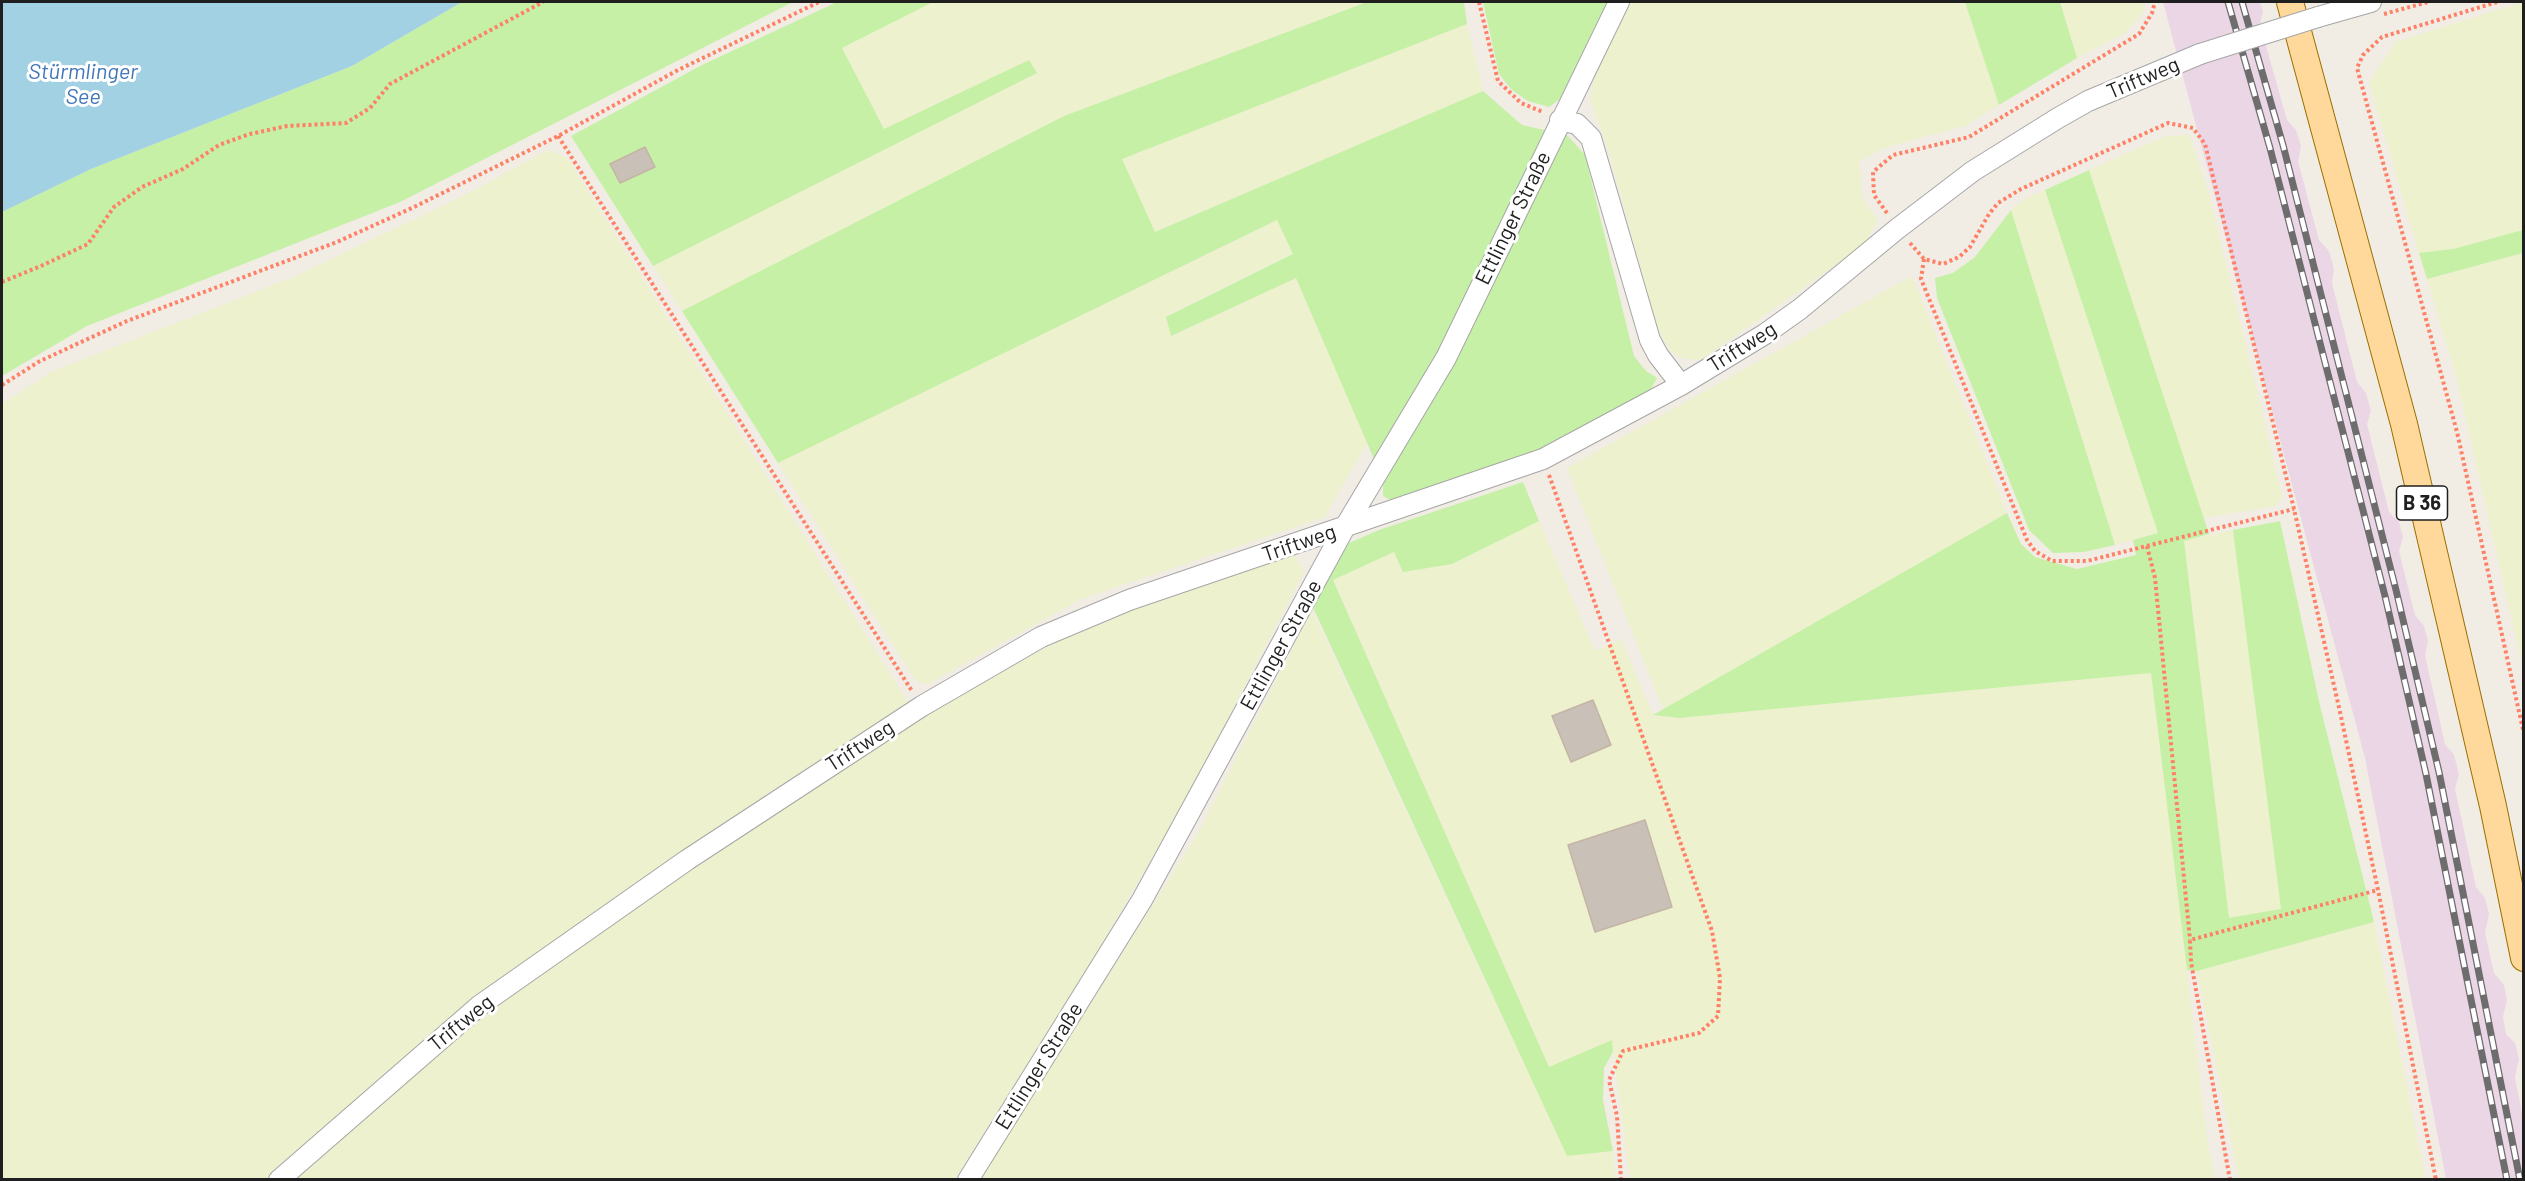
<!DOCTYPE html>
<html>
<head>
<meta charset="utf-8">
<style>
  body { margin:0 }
  #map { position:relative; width:2525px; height:1181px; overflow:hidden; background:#f1ede4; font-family:Barlow,sans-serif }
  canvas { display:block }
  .frame { position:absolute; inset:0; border:3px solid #1f1f1f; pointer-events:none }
</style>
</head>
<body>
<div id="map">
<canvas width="2525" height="1181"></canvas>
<div class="frame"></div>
</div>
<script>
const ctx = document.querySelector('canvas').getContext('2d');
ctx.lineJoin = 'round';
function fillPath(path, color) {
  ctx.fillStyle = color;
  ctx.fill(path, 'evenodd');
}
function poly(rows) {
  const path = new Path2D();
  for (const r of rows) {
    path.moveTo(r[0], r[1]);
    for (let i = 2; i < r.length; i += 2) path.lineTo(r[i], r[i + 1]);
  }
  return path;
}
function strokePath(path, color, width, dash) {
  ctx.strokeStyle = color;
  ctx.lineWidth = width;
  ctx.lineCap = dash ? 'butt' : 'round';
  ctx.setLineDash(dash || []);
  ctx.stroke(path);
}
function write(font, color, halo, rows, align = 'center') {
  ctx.font = font + ' Barlow,sans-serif';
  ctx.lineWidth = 6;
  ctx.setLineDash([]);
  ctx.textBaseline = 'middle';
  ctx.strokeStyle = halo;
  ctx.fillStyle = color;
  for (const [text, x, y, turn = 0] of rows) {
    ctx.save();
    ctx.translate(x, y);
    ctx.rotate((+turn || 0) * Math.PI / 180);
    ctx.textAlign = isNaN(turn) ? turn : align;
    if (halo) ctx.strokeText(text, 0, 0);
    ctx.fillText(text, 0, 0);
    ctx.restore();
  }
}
const industrial = poly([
  [2163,2,2260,2,2263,11,2260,25,2287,120,2296,130,2301,146,2298,161,2319,240,2329,251,2334,269,2332,283,2357,382,2366,393,2371,411,2367,424,2389,512,2399,522,2403,537,2399,551,2415,615,2424,626,2428,641,2425,656,2445,744,2454,755,2459,774,2455,789,2476,887,2485,898,2489,914,2485,933,2494,973,2504,985,2507,999,2503,1017,2506,1034,2515,1043,2519,1059,2515,1077,2523,1119,2523,1179,2446,1179,2365,758]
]);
const farmland = poly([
  [933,2,1367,2,1064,116,682,311,653,266,1037,73,1029,61,884,129,842,48],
  [1630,2,1965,2,1999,105,1965,126,1884,148,1859,161,1862,197,1878,221,1864,245,1701,360,1681,358,1670,351,1656,324,1609,152,1590,99,1595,75],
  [2060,2,2143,2,2144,12,2125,33,2077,58],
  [2523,2,2523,230,2453,249,2419,253,2369,82,2396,42],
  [1467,24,1483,91,1155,232,1121,159],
  [2189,135,2208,190,2282,495,2277,506,2203,518,2089,170,2166,136],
  [548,150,568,159,909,704,1016,663,1094,623,1213,579,1294,554,1304,572,1179,812,1087,969,955,1179,2,1180,2,404,53,371,296,276,473,191],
  [2045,190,2158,533,2115,545,2011,210,2026,198],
  [1277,220,1293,254,1166,317,1172,336,1296,277,1367,443,1325,517,1081,599,928,684,916,681,778,463],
  [2523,253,2523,670,2456,375,2427,279],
  [1912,276,2007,513,1663,709,1567,468],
  [1539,521,1595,651,1621,639,1653,715,1679,718,2151,673,2207,1138,2215,1179,1630,1179,1612,1041,1549,1067,1333,580,1394,552,1452,564],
  [2233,530,2282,909,2229,919,2184,541],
  [1312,610,1567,1156,1613,1151,1615,1179,980,1180,1198,833],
  [2374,922,2425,1179,2239,1179,2197,971]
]);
const grass = poly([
  [462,2,793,2,400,202,87,326,2,376,2,212,91,169,352,66],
  [837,2,933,2,842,48,884,129,1029,60,1037,73,653,266,571,136,702,65],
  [1367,2,1464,2,1467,24,1122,159,1155,232,1483,91,1522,125,1567,135,1585,155,1634,356,1646,371,1657,378,1650,391,1560,441,1492,473,1394,502,1383,496,1383,478,1469,292,1413,401,1374,459,1296,278,1171,336,1166,317,1293,254,1277,220,778,463,682,311,1064,116],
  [1483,2,1607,2,1560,99,1549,107,1528,101,1512,90,1499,74],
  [1965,2,2060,2,2077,58,1999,105],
  [2089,170,2209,534,2184,541,2229,918,2281,909,2233,530,2280,521,2321,710,2374,922,2197,971,2187,970,2151,673,1679,718,1653,715,2007,513,2021,544,2035,557,2077,569,2136,555,2133,540,2158,533,2045,190],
  [2011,210,2115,545,2084,552,2053,553,2029,530,1937,298,1935,278,1953,273,1975,257],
  [2523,230,2523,253,2427,279,2419,253,2453,249],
  [1523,482,1539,521,1452,564,1403,572,1394,552,1333,580,1549,1067,1612,1040,1613,1052,1604,1068,1603,1100,1613,1151,1567,1156,1311,603,1329,567,1349,543,1379,530]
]);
const water = poly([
  [2,2,462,2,352,66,91,169,2,212]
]);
const building = poly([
  [645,147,655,167,620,183,610,164,645,147],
  [1593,700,1611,745,1571,762,1552,716,1593,700],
  [1645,820,1672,907,1595,932,1568,845,1645,820]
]);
const path = poly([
  [1479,2,1498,81,1521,103,1543,112],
  [2497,2,2382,37,2363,55,2357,68,2457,432,2524,734],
  [2384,14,2428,2],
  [558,136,912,691],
  [1887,213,1874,195,1873,172,1893,155,1969,137,2139,34,2152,13,2155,2],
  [1910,243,1924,259,1943,264,1959,257,1970,247,1989,214,1998,203,2021,189,2168,123,2193,128,2205,144,2294,509,2340,712,2378,890,2436,1180],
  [1924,259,1921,279,2027,540,2035,551,2052,561,2087,561,2294,509],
  [2,282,41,266,88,244,114,207,142,187,183,169,219,145,250,134,287,126,346,123,370,108,390,84,543,2],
  [2,385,40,361,127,321,337,242,412,208,558,136,678,70,819,2],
  [1549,475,1712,931,1720,978,1718,1016,1699,1033,1623,1051,1609,1080,1617,1116,1621,1180],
  [2147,546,2155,578,2190,940],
  [2230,1180,2191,962,2190,940,2378,890]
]);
const minor = poly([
  [2318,17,2371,2],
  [1560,120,1577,124,1591,138,1650,340,1658,355,1681,385],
  [279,1180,479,1006,687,860,922,706,1041,637,1129,600,1543,459,1681,385,1765,334,1800,309,1897,229,1973,171,2058,118,2088,101,2200,54],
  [968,1180,1142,900,1345,527,1446,358,1619,2]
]);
const major = poly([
  [2290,2,2404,424,2493,806,2524,958]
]);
const rail = poly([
  [2228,2,2270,148,2385,596,2426,774,2507,1180],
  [2242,2,2283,145,2396,590,2439,772,2520,1180]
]);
const minorBridge = poly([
  [2200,54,2318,17]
]);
const shields = [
  [2422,503,51]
];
const shieldNames = [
  ["B 36",2422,503]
];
const streetNames = [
  ["Triftweg",2143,78,-23],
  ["Ettlinger Straße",1513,218,-64],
  ["Triftweg",1742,347,-32],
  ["Triftweg",1299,543,-19],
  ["Ettlinger Straße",1281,645,-61],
  ["Triftweg",860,746,-33],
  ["Triftweg",461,1023,-39],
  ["Ettlinger Straße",1039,1066,-58]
];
const waterNames = [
  ["Stürmlinger",83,72],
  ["See",83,97]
];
fillPath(industrial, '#ebd6e6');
fillPath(farmland, '#edf1ce');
fillPath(grass, '#c6f0a6');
fillPath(water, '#a1d1e3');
fillPath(building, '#c9c0b7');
strokePath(building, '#c4b4a5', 1.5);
strokePath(minor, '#a6a6a6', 22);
strokePath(major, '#9a6f00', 28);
strokePath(path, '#ff7f67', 4, [3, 3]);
strokePath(minor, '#fff', 20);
strokePath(major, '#ffd99b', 26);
strokePath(rail, '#6d6d6d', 7);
strokePath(rail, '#fff', 4.5, [14]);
strokePath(minorBridge, '#a6a6a6', 22, []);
strokePath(minorBridge, '#fff', 20);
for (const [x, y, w] of shields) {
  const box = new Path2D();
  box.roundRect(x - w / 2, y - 17, w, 34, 4.5);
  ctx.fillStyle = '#fff';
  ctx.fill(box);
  strokePath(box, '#1f1f1f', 1.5);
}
write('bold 20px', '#1f1f1f', null, shieldNames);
write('21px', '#1f1f1f', '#fff', streetNames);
write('italic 22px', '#4177b9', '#fff', waterNames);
</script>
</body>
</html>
